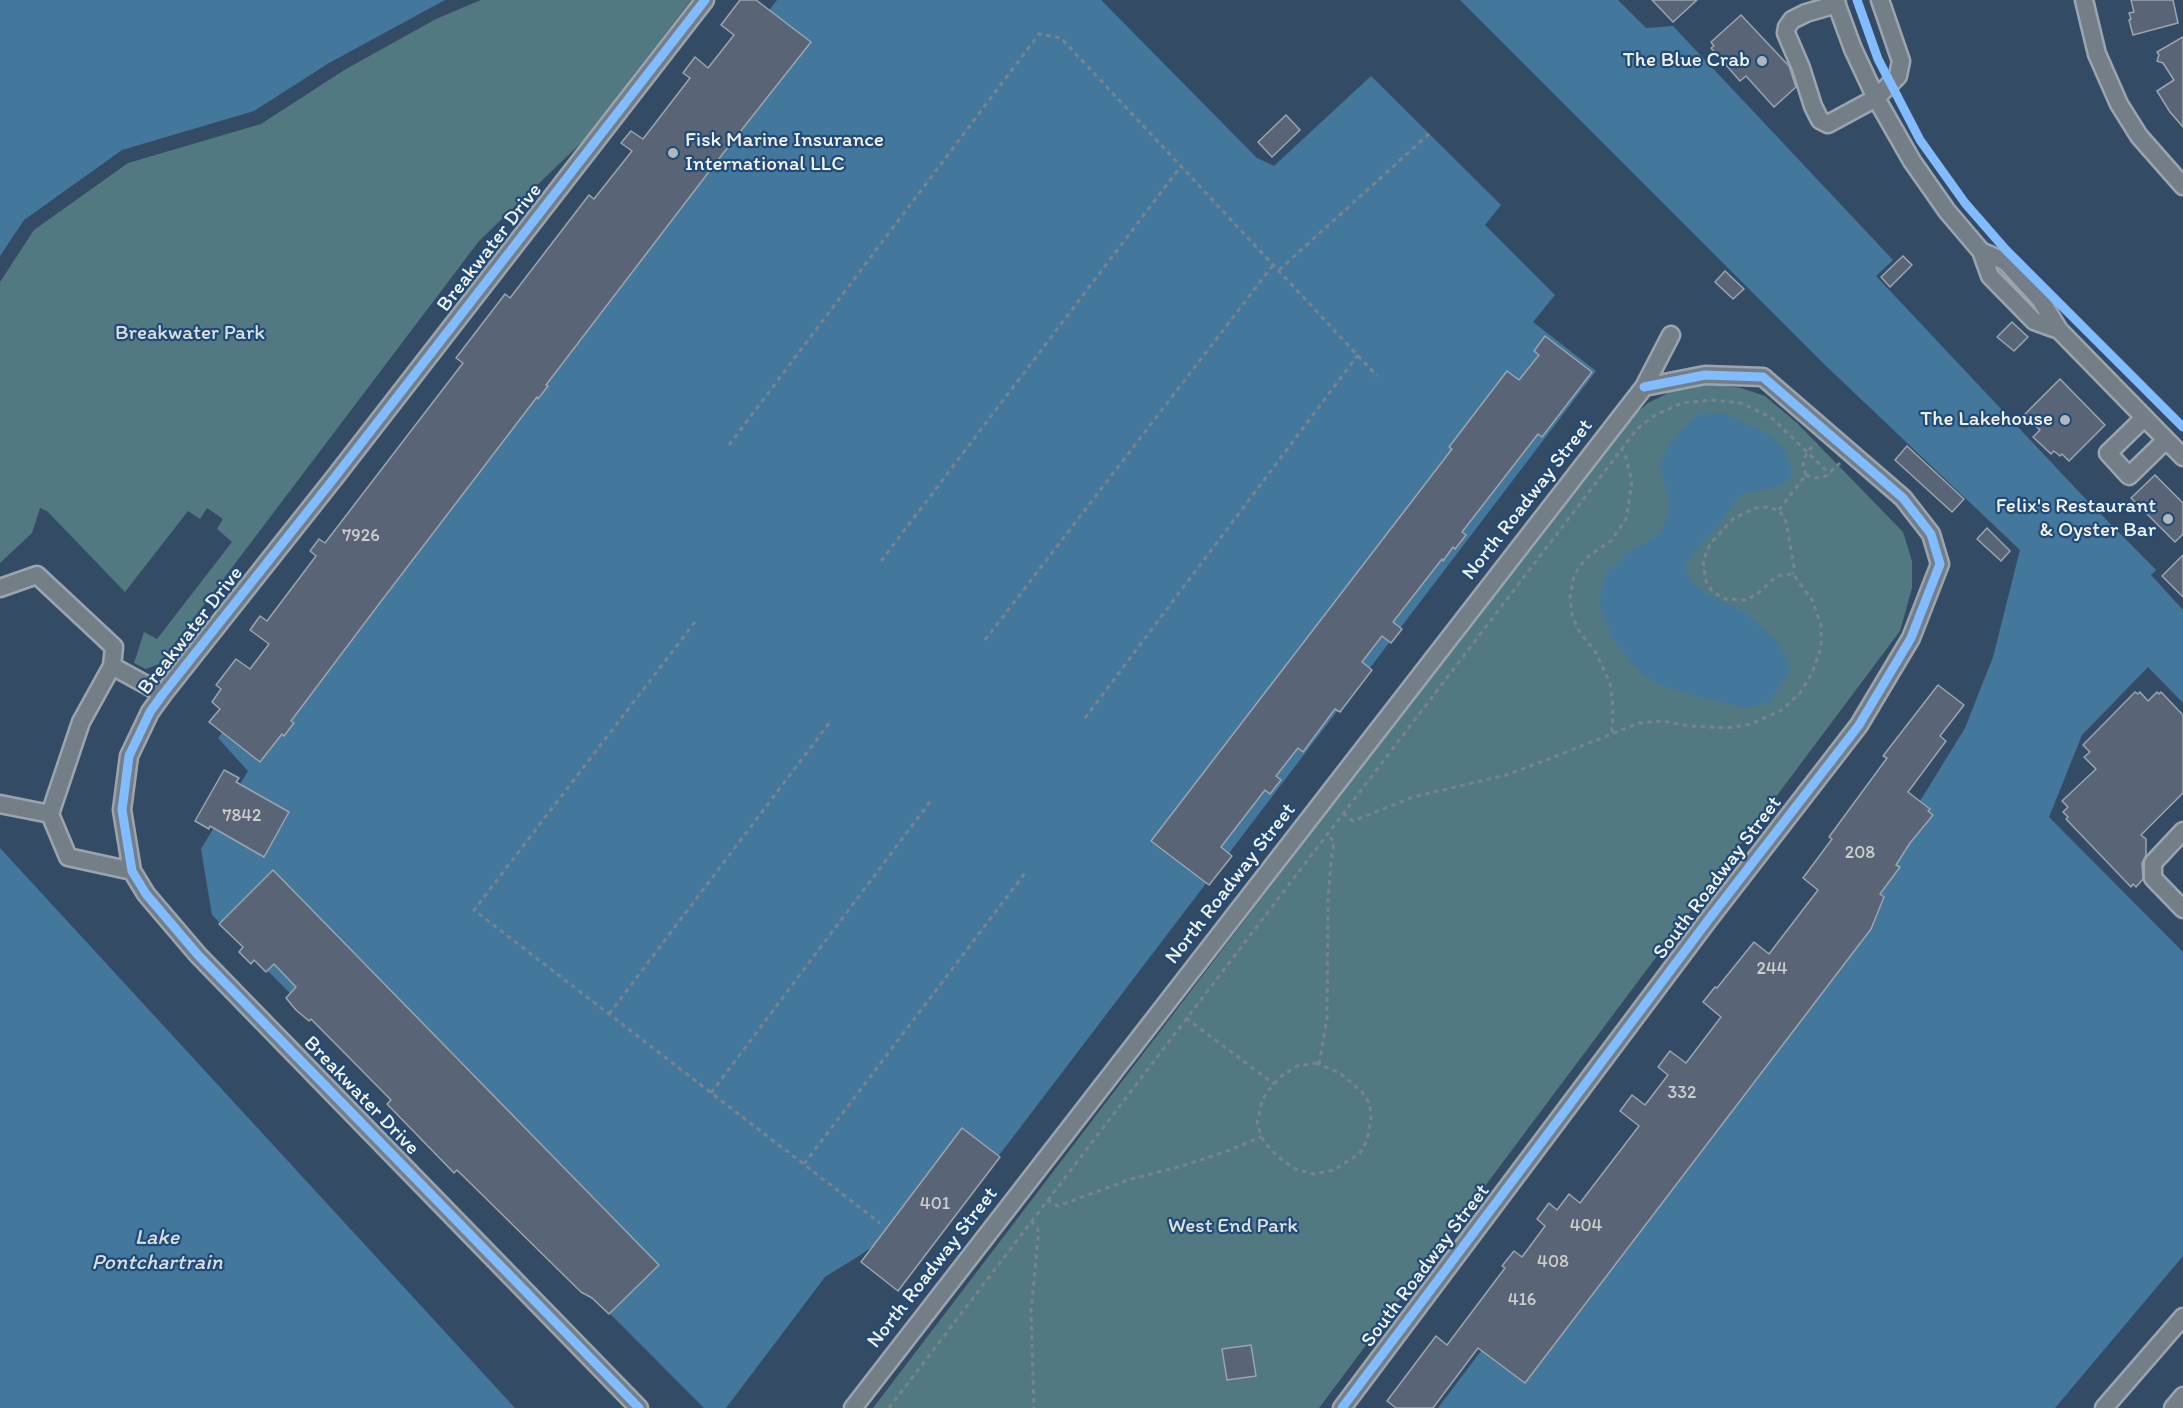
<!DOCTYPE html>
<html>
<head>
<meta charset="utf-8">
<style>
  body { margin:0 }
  canvas { display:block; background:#344b65 }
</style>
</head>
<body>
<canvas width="2183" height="1408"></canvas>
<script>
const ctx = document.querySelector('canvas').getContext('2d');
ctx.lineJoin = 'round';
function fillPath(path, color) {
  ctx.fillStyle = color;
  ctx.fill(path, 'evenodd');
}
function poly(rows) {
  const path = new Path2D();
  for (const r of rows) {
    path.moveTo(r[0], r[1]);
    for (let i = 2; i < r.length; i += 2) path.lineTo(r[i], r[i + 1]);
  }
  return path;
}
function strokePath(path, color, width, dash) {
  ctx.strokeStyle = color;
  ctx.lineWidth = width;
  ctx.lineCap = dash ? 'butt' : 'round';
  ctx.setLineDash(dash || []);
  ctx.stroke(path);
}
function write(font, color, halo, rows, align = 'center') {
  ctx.font = font + ' Itim,sans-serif';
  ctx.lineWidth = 4.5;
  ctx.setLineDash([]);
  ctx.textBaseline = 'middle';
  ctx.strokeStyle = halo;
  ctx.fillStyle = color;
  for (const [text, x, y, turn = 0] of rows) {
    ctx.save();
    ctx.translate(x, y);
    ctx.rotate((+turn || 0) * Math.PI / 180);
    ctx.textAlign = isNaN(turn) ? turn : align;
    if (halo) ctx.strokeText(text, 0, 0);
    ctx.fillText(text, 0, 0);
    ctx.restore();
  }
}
const green = poly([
  [481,0,691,0,582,142,479,241,159,664,146,669,134,663,144,632,157,639,232,542,217,529,223,519,207,508,200,519,188,511,125,592,47,511,40,508,32,533,0,563,0,282,34,230,128,163,261,124,346,69,436,19],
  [1700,383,1741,388,1765,396,1797,423,1903,532,1912,561,1912,588,1900,631,1319,1408,873,1408,1623,424,1648,403,1672,391]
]);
const water = poly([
  [0,0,445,0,329,63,254,111,122,150,24,220,0,256],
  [777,0,1101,0,1257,158,1274,166,1371,76,1501,205,1485,225,1555,295,1533,322,1596,371,1000,1154,862,1254,825,1277,726,1408,704,1408,212,915,201,849,248,771,218,738],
  [1460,0,1618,0,1646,28,1673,26,1893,260,1876,276,2081,494,2156,570,2151,575,2183,610,2183,703,2148,667,2082,735,2049,817,2183,952,2183,1256,2055,1408,1438,1408,1478,1355,1867,874,1922,798,1965,728,1993,657,2020,550,1825,365],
  [1724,413,1769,435,1785,449,1792,475,1780,486,1740,495,1716,528,1684,564,1691,581,1706,593,1746,613,1780,645,1791,669,1770,702,1747,708,1702,698,1653,682,1635,666,1612,639,1599,603,1605,576,1626,553,1660,534,1670,506,1660,465,1667,447,1696,415],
  [0,848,515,1408,0,1408]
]);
const building = poly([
  [740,0,756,0,811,42,721,156,546,385,548,386,538,399,537,397,379,604,291,721,294,723,284,736,282,734,260,762,209,722,220,709,212,702,221,689,216,685,236,659,250,669,269,644,250,630,260,616,267,621,316,556,310,551,319,539,325,543,463,363,456,358,505,294,510,298,589,195,594,199,632,151,621,143,631,131,643,139,690,78,683,73,695,57,708,68,734,35,721,25,740,0],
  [1652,0,1697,0,1673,22,1652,0],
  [2131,0,2173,0,2178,23,2133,35,2129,20,2131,19,2129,13,2134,12,2131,0],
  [1741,15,1789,66,1796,87,1774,107,1746,76,1740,81,1711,48,1714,46,1711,42,1741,15],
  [2183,37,2183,127,2170,112,2157,91,2174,80,2163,63,2157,61,2159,55,2157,52,2183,37],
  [1286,115,1300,130,1272,157,1258,142,1286,115],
  [1903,256,1912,265,1890,287,1881,277,1903,256],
  [1725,271,1744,289,1733,299,1715,282,1725,271],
  [2012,322,2028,337,2014,351,1997,337,2012,322],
  [1545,336,1592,372,1542,437,1538,434,1462,532,1466,535,1455,549,1453,547,1443,561,1442,559,1393,622,1402,629,1391,643,1382,636,1362,662,1372,670,1340,712,1335,709,1303,752,1298,748,1276,776,1281,780,1270,794,1265,790,1221,847,1232,856,1209,885,1151,841,1452,449,1449,447,1507,371,1519,380,1539,355,1534,351,1545,336],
  [2060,379,2105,425,2069,461,2062,454,2060,456,2054,451,2051,454,2033,437,2040,430,2024,415,2060,379],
  [1907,446,1964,499,1952,512,1895,460,1907,446],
  [2155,475,2183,503,2183,534,2175,542,2131,498,2155,475],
  [1987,528,2010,551,2001,561,1977,539,1987,528],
  [2183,555,2183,597,2162,576,2183,555],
  [1938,685,1964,705,1940,736,1946,741,1908,792,1930,809,1928,811,1933,815,1910,843,1896,865,1900,867,1880,894,1884,897,1871,929,1525,1383,1478,1348,1433,1408,1396,1408,1387,1401,1436,1336,1447,1345,1505,1268,1502,1266,1514,1251,1522,1257,1545,1226,1537,1219,1549,1203,1557,1210,1569,1194,1580,1203,1639,1126,1620,1111,1632,1095,1645,1105,1668,1075,1658,1067,1670,1051,1686,1063,1721,1017,1703,1002,1715,987,1717,988,1754,942,1769,954,1818,890,1803,878,1832,839,1829,837,1887,758,1883,756,1938,685],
  [2135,692,2138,694,2140,692,2148,701,2157,692,2159,694,2161,692,2183,715,2183,793,2141,835,2146,839,2146,855,2142,863,2143,879,2136,887,2133,884,2131,887,2066,819,2068,817,2063,812,2068,807,2062,801,2096,769,2084,757,2090,752,2083,745,2135,692],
  [224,770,239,778,236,782,289,812,264,857,210,826,209,829,195,821,224,770],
  [273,870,659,1265,609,1314,592,1298,581,1292,457,1170,454,1173,387,1104,391,1100,311,1019,309,1021,296,1010,286,998,296,987,274,964,266,972,254,960,251,964,239,952,243,947,219,924,273,870],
  [962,1128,1000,1157,898,1291,861,1262,962,1128],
  [1251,1345,1256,1376,1227,1380,1222,1349,1251,1345]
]);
const path = poly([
  [1279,270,1430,133],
  [729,445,1039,34,1061,38,1377,376],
  [1806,475,1814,478,1826,476,1840,463],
  [1806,475,1803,464,1807,452,1816,443],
  [1779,510,1805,476],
  [881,561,1181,166],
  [695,622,474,910,880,1223],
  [985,640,1274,264],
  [1085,718,1358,355],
  [1612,732,1613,707,1610,683,1596,653,1579,631,1572,615,1570,597,1574,576,1580,566,1590,555,1611,541,1626,519,1632,481,1626,458,1621,448],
  [1343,813,1353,821,1413,797,1506,775,1549,759,1639,723,1662,721,1690,726,1727,728,1751,724,1782,710,1800,693,1812,673,1821,648,1821,625,1812,600,1793,574,1777,576,1756,595,1745,600,1725,599,1712,591,1706,581,1703,561,1710,544,1733,519,1755,508,1768,507,1780,511,1786,522,1794,567,1793,574],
  [609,1014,830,722],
  [1186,1018,1274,1084],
  [1316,1063,1340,1073,1362,1092,1370,1104,1371,1119,1367,1140,1360,1153,1334,1170,1314,1174,1295,1169,1277,1156,1264,1142,1257,1124,1262,1101,1267,1092,1280,1077,1297,1066,1316,1063],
  [1319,1064,1327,1019,1328,900,1331,862,1334,841,1326,834],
  [711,1093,932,799],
  [804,1164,1025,873],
  [1047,1200,1058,1206,1131,1179,1182,1166,1225,1152,1261,1137],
  [1031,1221,1038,1229,1038,1237,1031,1312,1034,1408],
  [889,1408,1637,429,1655,415,1682,403,1712,400,1741,403,1772,418,1830,474]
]);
const minor = poly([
  [1835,0,1853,49,1876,98,1912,161,1947,211,1981,251,1990,276,2034,321,2059,330],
  [2084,0,2097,54,2119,104,2139,136,2183,186],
  [1837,4,1806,13,1792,20,1787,27,1786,33,1801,68,1813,106,1820,120,1828,124,1876,98,1898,76,1901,61,1880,0],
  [1981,251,2006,262,2040,299,2059,330,2183,457],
  [2144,418,2108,453,2129,476,2166,440],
  [0,588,37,575,114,647,112,666,81,722,50,814,0,804],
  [112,666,163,694],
  [50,814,68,857,132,871],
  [2183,831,2153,863,2153,878,2183,909],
  [639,1408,198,955,146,894,132,871,122,810,129,756,150,712,163,694,335,477,705,0],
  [853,1408,1644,387,1671,335],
  [1342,1408,1709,919,1859,725,1911,638,1940,564,1931,534,1903,498,1763,377,1705,375,1644,387],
  [2104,1408,2183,1317],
  [2173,1408,2183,1396]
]);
const cycleway = poly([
  [1857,0,1878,59,1920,140,1965,203,2006,250,2183,427],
  [639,1408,198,955,146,894,132,871,122,810,129,756,150,712,163,694,335,477,705,0],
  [1342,1408,1709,919,1859,725,1911,638,1940,564,1931,534,1903,498,1763,377,1705,375,1644,387]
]);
const markers = [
  [1762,61,6,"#b1b7ba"],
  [673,153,6,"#b1b7ba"],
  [2065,420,6,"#b1b7ba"],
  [2168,519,6,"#b1b7ba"]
];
const numberNames = [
  ["7926",361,536],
  ["7842",242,816],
  ["208",1860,853],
  ["244",1772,969],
  ["332",1682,1093],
  ["401",935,1204],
  ["404",1586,1226],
  ["408",1553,1262],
  ["416",1522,1300]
];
const poiNames = [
  ["The Blue Crab",1750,61],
  ["Fisk Marine Insurance",685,141,"left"],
  ["International LLC",685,165,"left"],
  ["The Lakehouse",2053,420],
  ["Felix's Restaurant",2156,507],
  ["& Oyster Bar",2156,531]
];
const streetNames = [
  ["Breakwater Drive",490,248,-52],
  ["North Roadway Street",1528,500,-52],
  ["Breakwater Drive",191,631,-52],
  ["South Roadway Street",1718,878,-53],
  ["North Roadway Street",1231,884,-52],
  ["Breakwater Drive",361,1096,46],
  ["South Roadway Street",1426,1266,-53],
  ["North Roadway Street",933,1268,-52]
];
const parkNames = [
  ["Breakwater Park",190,334],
  ["West End Park",1233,1227]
];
const waterNames = [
  ["Lake",157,1238],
  ["Pontchartrain",157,1263]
];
fillPath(green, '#527982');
fillPath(water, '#43789c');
fillPath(building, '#596476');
strokePath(building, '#9ba5af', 1.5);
strokePath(minor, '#9ba5af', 21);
strokePath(path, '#78838f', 3, [4.5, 4.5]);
strokePath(minor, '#737e87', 16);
strokePath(cycleway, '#80bcff', 9);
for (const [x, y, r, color] of markers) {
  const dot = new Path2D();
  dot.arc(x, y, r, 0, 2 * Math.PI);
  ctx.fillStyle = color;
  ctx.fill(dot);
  strokePath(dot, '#1f4a7a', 2);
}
write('18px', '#cdcecc', null, numberNames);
write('21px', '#f4f1e8', '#1f4a7a', poiNames, 'right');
write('21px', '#f4f1e8', '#1f4a7a', streetNames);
write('21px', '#dce0d9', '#1f4a7a', parkNames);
write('italic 22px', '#dadfdd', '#1f4a7a', waterNames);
</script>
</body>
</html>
